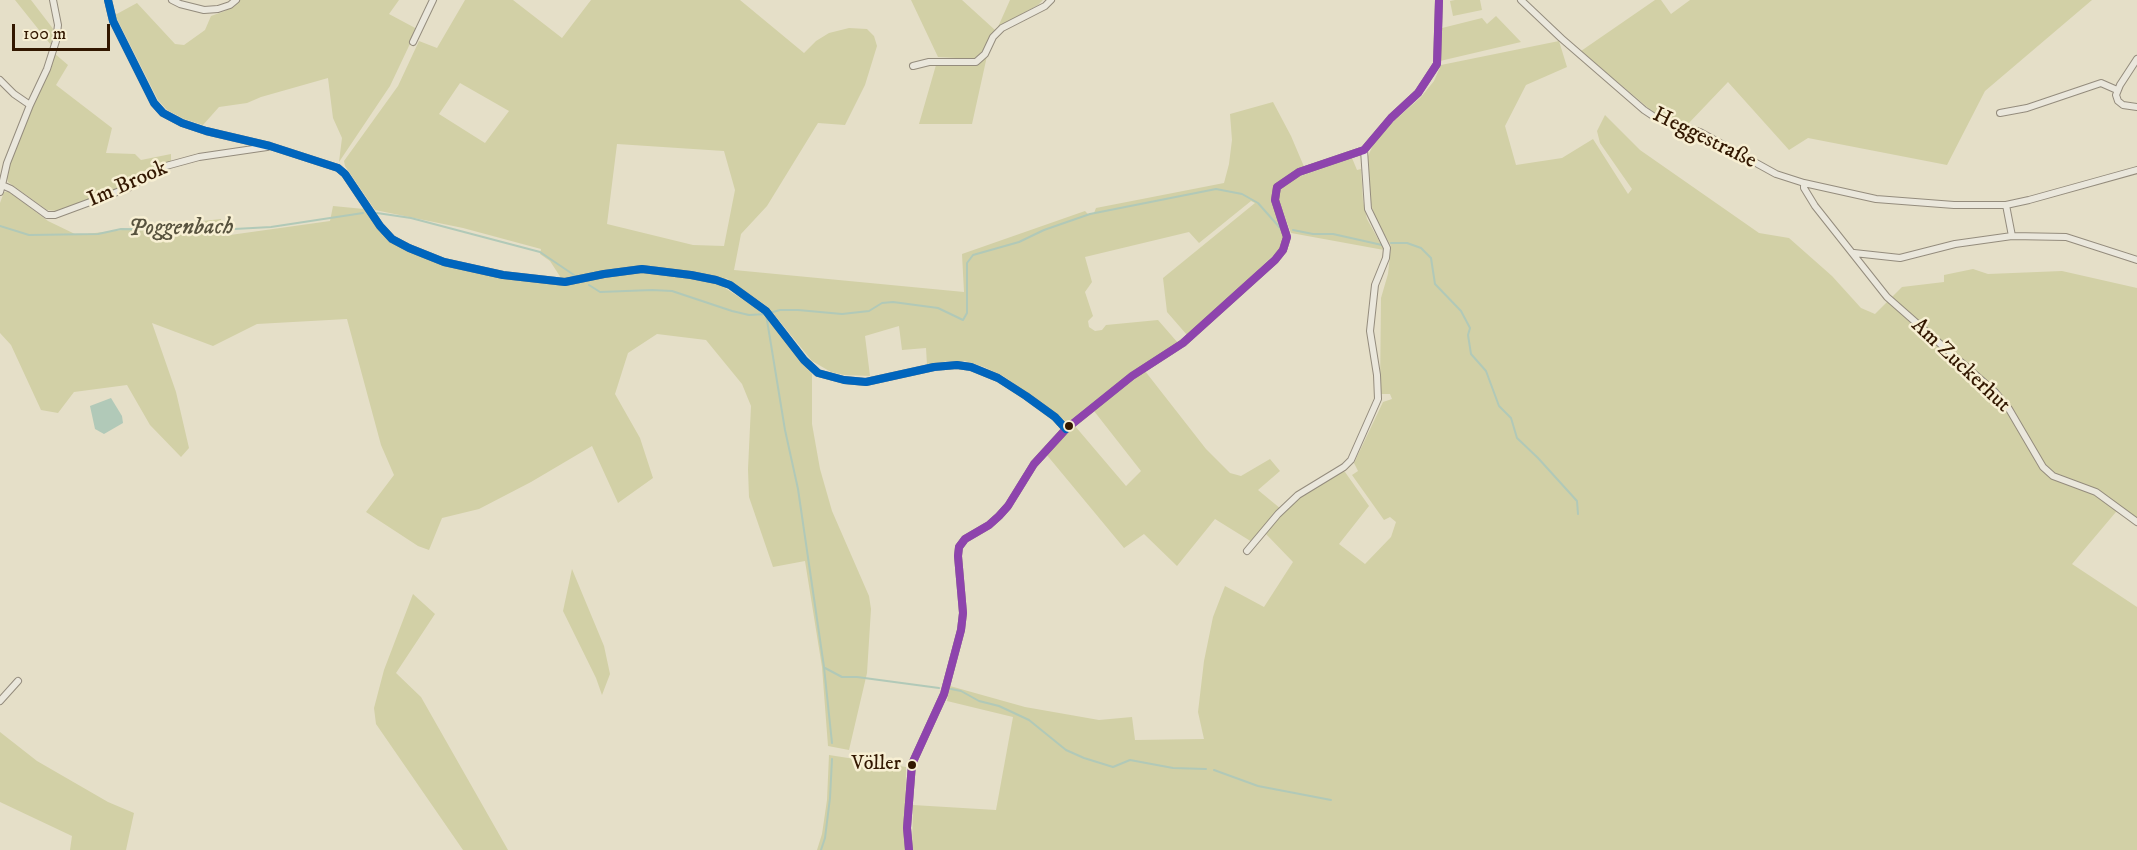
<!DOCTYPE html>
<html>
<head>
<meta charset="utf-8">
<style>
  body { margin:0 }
  #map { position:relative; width:2137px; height:850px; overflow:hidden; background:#e5dfc8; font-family:"IM FELL DW Pica",serif }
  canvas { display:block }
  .scale { position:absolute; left:12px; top:24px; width:98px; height:27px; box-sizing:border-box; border:3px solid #321700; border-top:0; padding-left:8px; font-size:18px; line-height:21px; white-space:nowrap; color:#321700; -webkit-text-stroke:4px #f7efd3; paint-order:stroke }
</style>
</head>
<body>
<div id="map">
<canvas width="2137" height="850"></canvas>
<div class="scale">100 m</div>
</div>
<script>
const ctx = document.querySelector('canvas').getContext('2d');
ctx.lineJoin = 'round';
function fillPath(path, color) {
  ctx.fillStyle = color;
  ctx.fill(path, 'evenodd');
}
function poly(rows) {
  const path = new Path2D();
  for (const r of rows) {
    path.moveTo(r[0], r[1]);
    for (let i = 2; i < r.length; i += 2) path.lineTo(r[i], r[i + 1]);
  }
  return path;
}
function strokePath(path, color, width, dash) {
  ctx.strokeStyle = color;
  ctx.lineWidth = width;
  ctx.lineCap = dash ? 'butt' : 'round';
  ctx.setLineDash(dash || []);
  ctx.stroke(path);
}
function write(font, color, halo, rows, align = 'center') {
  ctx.font = font + ' "IM FELL DW Pica",serif';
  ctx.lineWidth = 5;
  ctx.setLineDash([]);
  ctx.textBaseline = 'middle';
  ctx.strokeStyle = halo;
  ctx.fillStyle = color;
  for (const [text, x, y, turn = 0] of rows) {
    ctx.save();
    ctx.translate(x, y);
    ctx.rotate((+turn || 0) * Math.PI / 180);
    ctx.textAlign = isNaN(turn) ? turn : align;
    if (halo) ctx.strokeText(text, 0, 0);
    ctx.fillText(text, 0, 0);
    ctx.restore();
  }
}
const green = poly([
  [15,0,31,0,54,30,51,45],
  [239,0,399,0,389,14,417,29,390,86,339,162,342,138,333,118,328,78,261,97,247,103,219,107,203,125,184,119,167,110,158,100,115,15,137,3,175,44,184,45,205,30,211,16,225,11],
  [465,0,513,0,562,38,591,0,740,0,804,53,816,41,829,33,849,28,867,29,874,36,877,46,865,85,845,125,818,123,767,206,741,234,734,270,964,292,962,254,1085,211,1088,214,1094,213,1096,208,1224,183,1229,164,1232,140,1230,114,1273,102,1291,136,1305,169,1279,181,1273,190,1273,200,1284,236,1281,248,1201,324,1187,335,1167,312,1163,278,1255,203,1251,201,1199,243,1189,232,1085,257,1092,282,1085,292,1093,316,1088,321,1089,327,1095,331,1102,330,1106,325,1158,320,1178,343,1130,373,1067,423,1057,414,1003,376,984,367,965,361,948,361,927,365,926,348,902,350,899,326,865,336,870,376,844,375,831,372,812,361,768,307,726,278,722,286,756,308,770,321,812,374,812,424,820,469,832,511,869,596,871,609,867,673,849,750,828,746,822,667,805,561,773,567,749,497,748,469,751,406,742,384,706,340,657,334,628,353,615,394,640,438,653,478,618,503,592,446,531,482,479,509,442,518,429,550,418,546,366,512,394,475,381,445,347,319,257,324,213,346,152,323,176,392,189,448,181,457,150,425,127,385,74,392,58,413,41,410,11,345,0,333,0,203,4,192,9,192,48,221,77,235,221,219,223,236,330,221,333,206,364,209,388,239,410,253,446,265,504,279,560,284,561,278,550,261,540,254,541,249,463,228,375,210,345,166,344,161,398,86,419,41,437,48],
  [460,83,509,111,485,143,439,114],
  [617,144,724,151,735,190,724,246,693,245,607,224],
  [911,0,962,0,995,30,990,36,983,52,974,59,938,57],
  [1010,0,1043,0,1038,5,998,27],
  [1455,0,1480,0,1482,10,1453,16,1450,1],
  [1655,0,1661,0,1671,14,1690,0,2092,0,1985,91,1947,165,1808,138,1789,150,1728,82,1687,125,1653,112,1581,51],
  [1496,16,1521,42,1440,61,1442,28,1482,18,1487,24],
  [1559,41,1567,67,1526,85,1505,126,1516,165,1562,158,1593,139,1628,194,1632,189,1600,143,1597,131,1605,115,1640,150,1759,233,1789,238,1832,276,1861,308,1875,314,1902,287,1944,282,1944,275,1973,269,1988,274,2062,271,2137,288,2137,518,2121,506,2072,564,2137,607,2137,850,912,850,913,805,996,810,1013,717,947,701,950,686,1025,707,1099,720,1132,717,1135,740,1204,739,1198,712,1204,661,1213,617,1225,586,1264,607,1293,562,1265,533,1279,516,1299,497,1342,471,1345,472,1369,506,1339,544,1365,564,1391,537,1396,522,1390,517,1384,520,1352,475,1358,471,1354,463,1383,402,1392,399,1390,394,1380,394,1381,298,1388,274,1391,246,1375,217,1370,201,1368,156,1375,141,1395,120,1421,97,1434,81,1441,65],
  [54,53,68,65,56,85,112,128,106,153,135,154,141,160,171,154,171,162,164,163,126,185,57,211,47,210,8,182,6,174,34,100],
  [987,56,972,124,919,124,936,65,977,65],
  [1352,158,1357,170,1361,169,1363,201,1367,219,1384,250,1291,233,1279,201,1279,190,1282,186,1292,179],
  [1145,371,1206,449,1230,473,1241,476,1270,459,1280,471,1258,490,1281,509,1252,542,1215,519,1177,566,1144,534,1124,548,1046,454,1075,426,1126,486,1141,471,1094,411],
  [572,569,604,646,610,674,602,695,596,678,563,611],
  [413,594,435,614,396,673,421,697,508,850,463,850,376,724,374,708,384,670],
  [0,732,37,761,108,802,134,813,126,850,70,850,72,836,0,802],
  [829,755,906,767,905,850,817,850,822,834,827,800]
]);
const water = poly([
  [111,398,122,416,123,423,104,434,95,429,90,406]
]);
const stream = poly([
  [377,213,411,218,540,252,574,275],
  [0,226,29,235,98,234,121,229,216,230,271,227,363,213],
  [1293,230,1313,234,1333,234,1382,245],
  [1391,243,1407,243,1421,248,1431,258,1435,284,1461,311,1470,328,1468,335,1471,354,1486,371,1499,406,1511,418,1517,438,1538,458,1577,501,1578,514],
  [589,285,600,292,652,290,672,291,732,311,749,315,766,314,780,310,798,310,842,314,869,311,882,303,893,302,938,308,963,320,967,313,967,263,973,255,1019,242,1044,230,1090,214,1216,189,1242,194,1258,203,1281,229],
  [766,314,785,430,798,489,824,667,832,743],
  [825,668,842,677,857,677,939,688],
  [951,689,961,691,979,701,999,706,1029,720,1066,750,1084,758,1113,767,1130,760,1173,768,1206,769],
  [1214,770,1258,786,1331,800],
  [821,850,825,838,830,798,832,759]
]);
const street = poly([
  [108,0,113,21,154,103,163,113,182,123,206,131,270,146,338,168,345,174,380,226,392,239,409,248,444,262,503,275,565,282,604,274,642,269,691,275,716,280,730,285,766,311,804,360,818,373,844,380,866,382,934,367,957,365,971,367,998,378,1026,396,1055,417,1066,429],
  [172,0,180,4,204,10,218,9,230,5,236,0],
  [1521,0,1561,38,1644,110,1656,118,1700,132,1776,174,1804,183,1876,199,1954,205,2006,205,2029,200,2137,170],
  [413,42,433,0],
  [2137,59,2120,85,2116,95,2118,101,2123,105,2137,107],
  [913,66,929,62,976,62,985,54,993,37,1002,28,1045,6,1051,0],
  [0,80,14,94,30,105],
  [2000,113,2027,108,2101,83,2117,90],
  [1804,183,1804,188,1815,206,1887,297,1995,392,2009,409,2043,467,2053,476,2096,492,2137,522],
  [2,185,7,163,30,105,47,69,56,41,58,25,53,0],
  [0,192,2,185,11,189,47,215,55,215,128,188,166,166,199,157,267,147],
  [2006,205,2012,236],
  [1854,253,1900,258,1955,244,2012,236,2066,237,2137,260],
  [1247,551,1278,514,1298,495,1344,467,1351,460,1378,399,1377,375,1370,331,1375,285,1386,258,1387,248,1368,209,1364,150],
  [0,701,18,681],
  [909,850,907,828,912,764,944,694,961,630,963,613,958,556,959,547,965,539,989,525,999,516,1008,506,1034,464,1066,429,1132,376,1183,343,1275,260,1283,250,1287,237,1275,200,1277,187,1299,172,1364,150,1391,118,1418,93,1437,64,1439,0]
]);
const bus1 = poly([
  [909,850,907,828,912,764,944,694,961,630,963,613,958,556,959,547,965,539,989,525,999,516,1008,506,1034,464,1066,429,1132,376,1183,343,1275,260,1283,250,1287,237,1275,200,1277,187,1299,172,1364,150,1391,118,1418,93,1437,64,1439,0]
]);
const bus2 = poly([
  [108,0,113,21,154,103,163,113,182,123,206,131,270,146,338,168,345,174,380,226,392,239,409,248,444,262,503,275,565,282,604,274,642,269,691,275,716,280,730,285,766,311,804,360,818,373,844,380,866,382,934,367,957,365,971,367,998,378,1026,396,1055,417,1066,429]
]);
const markers = [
  [1069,426,5,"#321700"],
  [912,765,5,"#321700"]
];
const busNames = [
  ["Völler",901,765]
];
const streetNames = [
  ["Heggestraße",1704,139,26],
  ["Im Brook",128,185,-24],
  ["Am Zuckerhut",1960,366,43]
];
const waterNames = [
  ["Poggenbach",181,229,-1]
];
fillPath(green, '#d2d0a6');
fillPath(water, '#b1c9b8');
strokePath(stream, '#b1c9b8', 2);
strokePath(street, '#948c7d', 8);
strokePath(street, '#eae7dc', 6);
strokePath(bus1, '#8e44ad', 8);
strokePath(bus2, '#0065bd', 8);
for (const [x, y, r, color] of markers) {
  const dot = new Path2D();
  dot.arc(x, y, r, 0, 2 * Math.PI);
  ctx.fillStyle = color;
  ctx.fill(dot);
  strokePath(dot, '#f7efd3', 2);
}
write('20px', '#321700', '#f7efd3', busNames, 'right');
write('22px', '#321700', '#f7efd3', streetNames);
write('italic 24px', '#57523e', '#f7efd3', waterNames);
</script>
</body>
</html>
